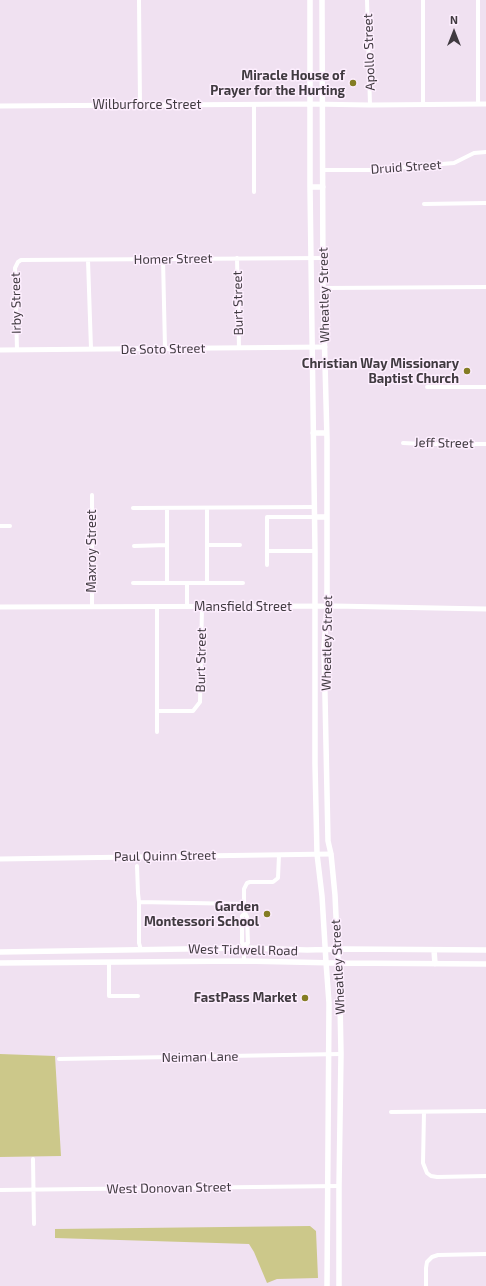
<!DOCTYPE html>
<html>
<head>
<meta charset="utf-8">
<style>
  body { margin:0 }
  #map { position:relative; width:486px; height:1286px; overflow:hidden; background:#f0e1f1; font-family:"Exo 2",sans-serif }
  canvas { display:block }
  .north { position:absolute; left:434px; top:12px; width:40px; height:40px; -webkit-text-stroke:3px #fdeefe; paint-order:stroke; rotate:0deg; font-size:11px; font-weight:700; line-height:16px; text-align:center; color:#403a40 }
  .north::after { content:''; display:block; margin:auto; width:14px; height:18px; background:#403a40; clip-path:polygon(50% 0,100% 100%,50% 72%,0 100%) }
</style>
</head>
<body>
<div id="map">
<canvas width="486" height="1286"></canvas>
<div class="north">N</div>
</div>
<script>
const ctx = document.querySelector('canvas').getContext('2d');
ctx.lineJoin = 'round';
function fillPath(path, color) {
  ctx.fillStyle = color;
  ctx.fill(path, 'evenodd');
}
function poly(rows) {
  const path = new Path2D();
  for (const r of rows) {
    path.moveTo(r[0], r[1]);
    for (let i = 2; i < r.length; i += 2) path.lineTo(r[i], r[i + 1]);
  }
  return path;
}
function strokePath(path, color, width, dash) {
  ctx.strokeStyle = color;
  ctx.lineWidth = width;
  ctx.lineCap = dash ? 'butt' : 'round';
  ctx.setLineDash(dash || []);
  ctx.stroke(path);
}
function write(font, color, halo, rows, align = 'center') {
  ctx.font = font + ' "Exo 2",sans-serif';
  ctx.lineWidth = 3;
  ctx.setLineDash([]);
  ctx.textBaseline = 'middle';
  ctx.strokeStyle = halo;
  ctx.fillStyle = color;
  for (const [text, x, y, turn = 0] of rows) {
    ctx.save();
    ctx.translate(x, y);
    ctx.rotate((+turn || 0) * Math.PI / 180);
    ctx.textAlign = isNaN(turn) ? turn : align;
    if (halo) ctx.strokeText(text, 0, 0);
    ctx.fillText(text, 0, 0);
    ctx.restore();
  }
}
const green = poly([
  [0,1054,55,1056,61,1156,0,1157],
  [310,1226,316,1231,318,1278,277,1279,267,1283,254,1252,249,1244,55,1238,55,1229]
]);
const minor = poly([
  [139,0,140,105],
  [367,0,370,105],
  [423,0,423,105],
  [478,0,478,104],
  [254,104,254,192],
  [323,170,369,170,454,163,474,153,486,152],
  [424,204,486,203],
  [237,258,239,348],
  [163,259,165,348],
  [88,260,91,349],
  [323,288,486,287],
  [17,350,15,268,18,262,21,260,324,258],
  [427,387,486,387],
  [403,443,424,444,486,444],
  [92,495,92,607],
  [133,508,315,507],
  [167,508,167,583],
  [0,526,10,526],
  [207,545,240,545],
  [134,546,167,545],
  [267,551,315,551],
  [267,565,267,517,315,517],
  [133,583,243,583],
  [187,583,187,607],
  [207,583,207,508],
  [157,607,157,732],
  [157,711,193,711,200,702,202,607],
  [137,866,138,893,139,902],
  [244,904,244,889,247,883,250,882,273,882,278,878,279,855],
  [141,950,139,943,139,902,244,904,245,913,247,917,248,943,244,945],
  [244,961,244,945,242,943,242,916,245,913],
  [109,962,109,996,138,996],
  [59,1059,341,1054],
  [391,1112,486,1111],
  [424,1112,423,1163,427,1173,431,1176,437,1177,486,1176],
  [33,1159,34,1224],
  [0,1190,339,1186],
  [426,1286,426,1268,427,1262,432,1257,438,1255,486,1254]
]);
const tertiary = poly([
  [0,106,311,104,370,105,486,104],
  [0,350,325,347],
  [0,607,334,606,486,609],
  [0,859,331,854]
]);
const secondary = poly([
  [310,0,310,187,315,551,315,764,317,854,322,896,326,962,329,1003,327,1286],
  [322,0,323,288,327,439,327,607,324,648,328,841,331,854,335,895,340,1002,341,1054,339,1186,339,1286],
  [310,187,323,187],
  [313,433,326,433],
  [315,517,327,517],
  [434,950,435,964],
  [0,952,245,948,307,950,345,949,486,950],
  [0,963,244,961,337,963,486,964]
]);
const markers = [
  [353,83,4,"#847d24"],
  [467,371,4,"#847d24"],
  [267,914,4,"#847d24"],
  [305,998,4,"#847d24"]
];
const streetNames = [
  ["Apollo Street",369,52,-92],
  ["Wilburforce Street",147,105],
  ["Druid Street",406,167,-4],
  ["Homer Street",173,259,-1],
  ["Wheatley Street",324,295,-91],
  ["Irby Street",16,303,-91],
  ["Burt Street",238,303,-91],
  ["De Soto Street",163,349,-1],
  ["Jeff Street",444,443,1],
  ["Maxroy Street",92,551,-90],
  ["Mansfield Street",243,607],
  ["Wheatley Street",327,643,-89],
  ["Burt Street",201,660,-89],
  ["Paul Quinn Street",165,856,-1],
  ["West Tidwell Road",243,950,1],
  ["Wheatley Street",338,967,-93],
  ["Neiman Lane",200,1057,-1],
  ["West Donovan Street",169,1188,-1]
];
const poiNames = [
  ["Miracle House of",345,76],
  ["Prayer for the Hurting",345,91],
  ["Christian Way Missionary",459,364],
  ["Baptist Church",459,379],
  ["Garden",259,907],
  ["Montessori School",259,922],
  ["FastPass Market",297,998]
];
fillPath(green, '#ccc88a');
strokePath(minor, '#fff', 4);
strokePath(tertiary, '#fff', 5);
strokePath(secondary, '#fff', 5.5);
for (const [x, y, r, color] of markers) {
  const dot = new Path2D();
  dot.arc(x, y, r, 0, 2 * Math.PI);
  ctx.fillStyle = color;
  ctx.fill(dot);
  strokePath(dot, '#fdeefe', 1.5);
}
write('13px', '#403a40', '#fdeefe', streetNames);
write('bold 13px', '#403a40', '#fdeefe', poiNames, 'right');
</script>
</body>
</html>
